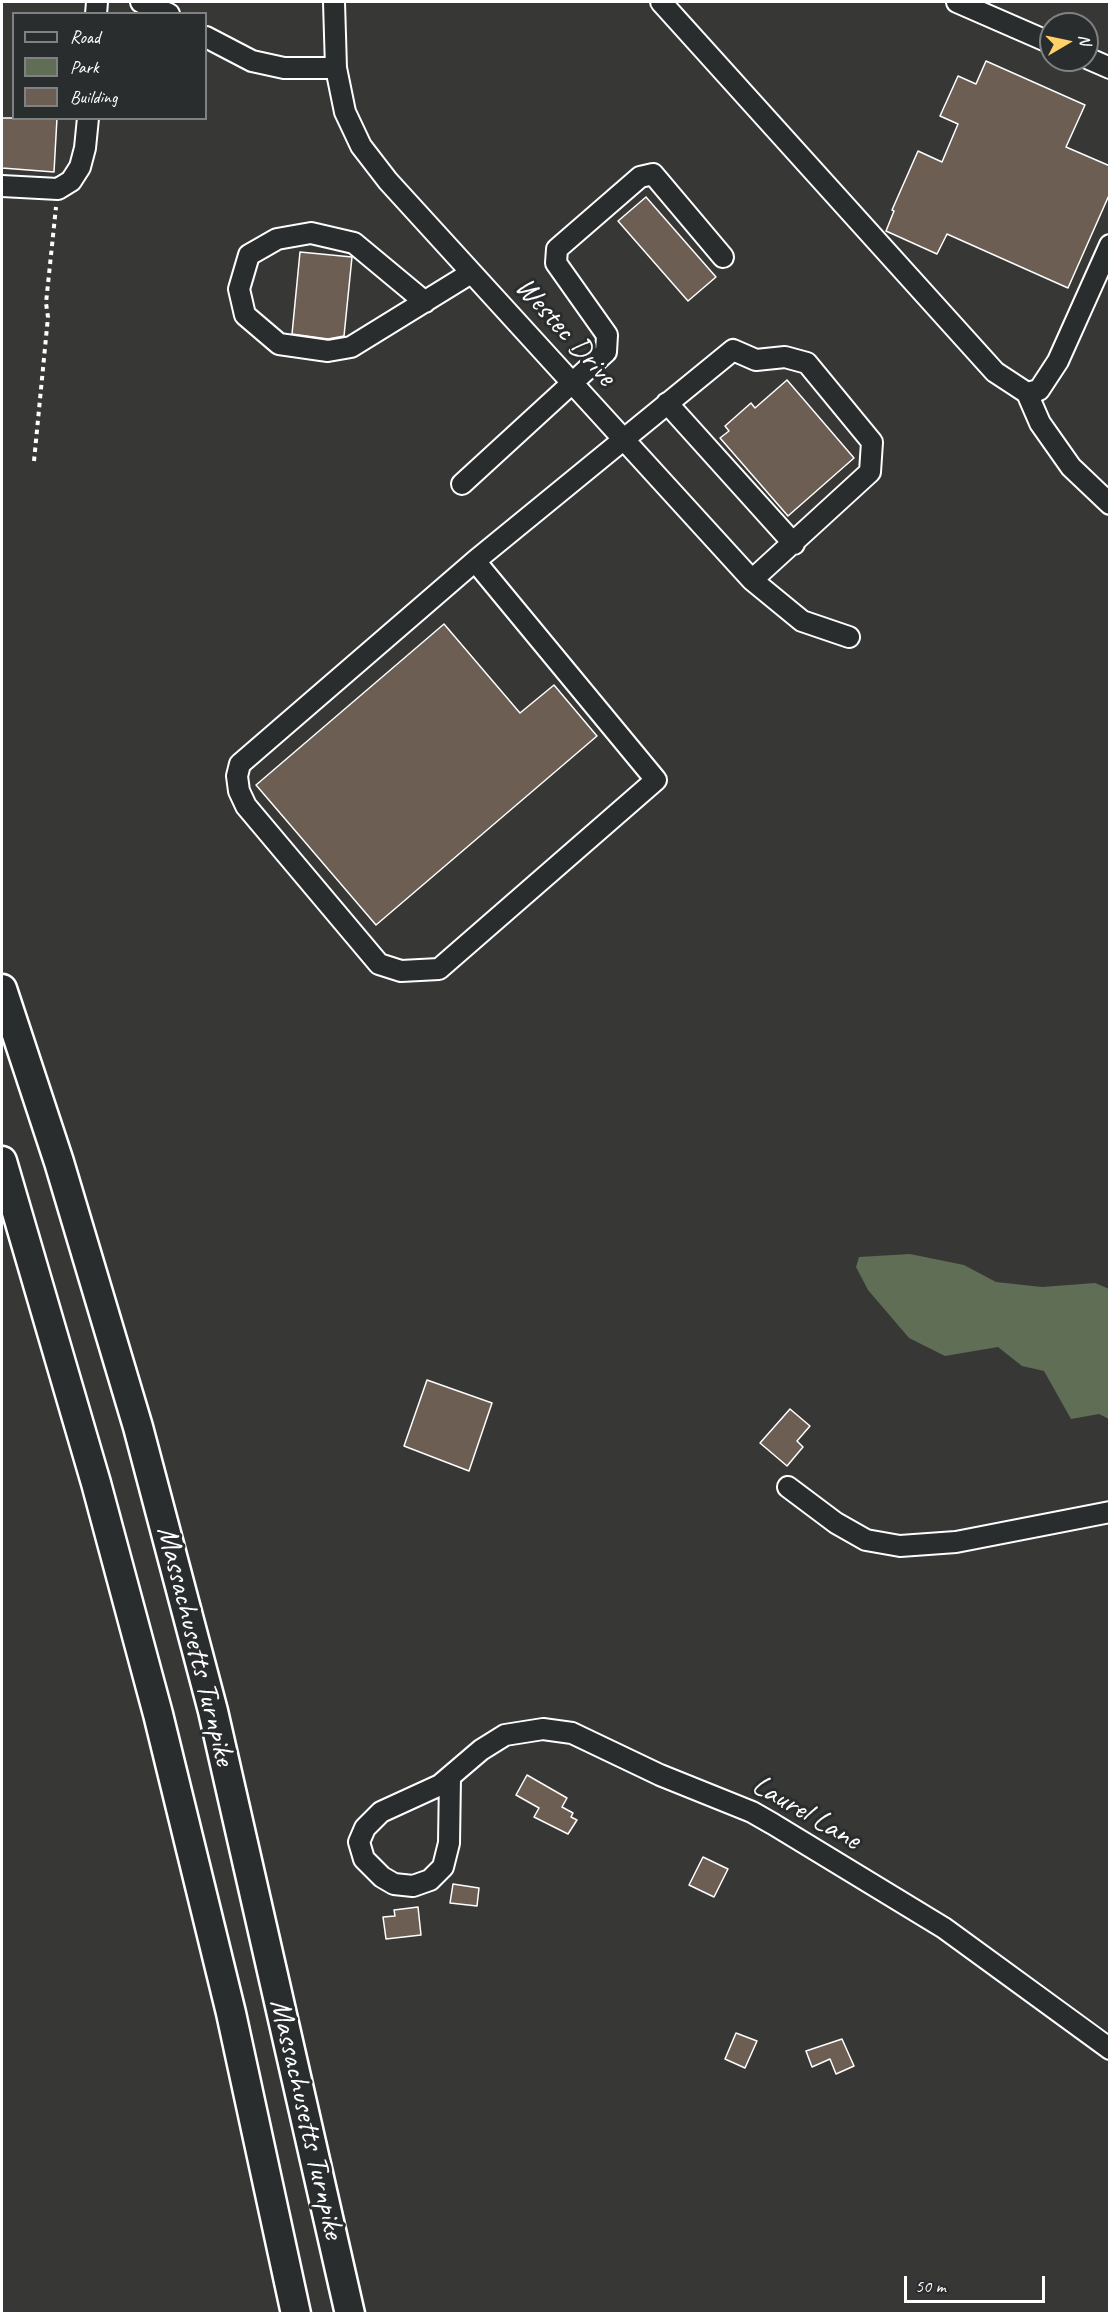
<!DOCTYPE html>
<html>
<head>
<meta charset="utf-8">
<style>
  body { margin:0 }
  #map { position:relative; width:1111px; height:2315px; overflow:hidden; background:#373736; font-family:Caveat,sans-serif }
  canvas { display:block }
  .frame { position:absolute; inset:0; border:3px solid #fff; pointer-events:none }
  .legend { position:absolute; left:12px; top:12px; width:195px; height:108px; box-sizing:border-box; background:#2a2d2e; border:2px solid #7f8182; margin:0; padding:8px 10px; list-style:none; font-size:18px; color:#fff }
  .legend li { display:flex; align-items:center; gap:12px; height:30px }
  .legend b { width:30px; border:2px solid #7f8182 }
  .north { position:absolute; left:1039px; top:12px; width:60px; height:60px; box-sizing:border-box; background:#2a2d2e; border:2px solid #7f8182; border-radius:50%; rotate:81deg; font-size:16px; font-weight:700; line-height:24px; text-align:center; color:#fff }
  .north::after { content:''; display:block; margin:auto; width:21px; height:27px; background:#ffd166; clip-path:polygon(50% 0,100% 100%,50% 72%,0 100%) }
  .scale { position:absolute; left:904px; top:2276px; width:141px; height:27px; box-sizing:border-box; border:3px solid #fff; border-top:0; padding-left:8px; font-size:18px; line-height:21px; white-space:nowrap; color:#fff; -webkit-text-stroke:4px #2a2d2e; paint-order:stroke }
</style>
</head>
<body>
<div id="map">
<canvas width="1111" height="2315"></canvas>
<div class="frame"></div>
<ul class="legend">
<li><b style="height:8px;background:#2a2d2e"></b>Road</li>
<li><b style="height:16px;background:#606e56"></b>Park</li>
<li><b style="height:16px;background:#6d5e54"></b>Building</li>
</ul>
<div class="north">N</div>
<div class="scale">50 m</div>
</div>
<script>
const ctx = document.querySelector('canvas').getContext('2d');
ctx.lineJoin = 'round';
function fillPath(path, color) {
  ctx.fillStyle = color;
  ctx.fill(path, 'evenodd');
}
function poly(rows) {
  const path = new Path2D();
  for (const r of rows) {
    path.moveTo(r[0], r[1]);
    for (let i = 2; i < r.length; i += 2) path.lineTo(r[i], r[i + 1]);
  }
  return path;
}
function strokePath(path, color, width, dash) {
  ctx.strokeStyle = color;
  ctx.lineWidth = width;
  ctx.lineCap = dash ? 'butt' : 'round';
  ctx.setLineDash(dash || []);
  ctx.stroke(path);
}
function write(font, color, halo, rows, align = 'center') {
  ctx.font = font + ' Caveat,sans-serif';
  ctx.lineWidth = 6;
  ctx.setLineDash([]);
  ctx.textBaseline = 'middle';
  ctx.strokeStyle = halo;
  ctx.fillStyle = color;
  for (const [text, x, y, turn = 0] of rows) {
    ctx.save();
    ctx.translate(x, y);
    ctx.rotate((+turn || 0) * Math.PI / 180);
    ctx.textAlign = isNaN(turn) ? turn : align;
    if (halo) ctx.strokeText(text, 0, 0);
    ctx.fillText(text, 0, 0);
    ctx.restore();
  }
}
const green = poly([
  [910,1254,964,1265,996,1282,1042,1287,1095,1283,1107,1288,1110,1290,1109,1419,1099,1414,1071,1419,1044,1371,1022,1366,998,1347,945,1356,909,1338,868,1290,856,1267,859,1257]
]);
const building = poly([
  [986,61,1085,105,1066,147,1110,166,1110,193,1068,288,947,234,937,254,886,231,894,211,892,210,918,151,942,162,958,124,940,116,958,76,976,84,986,61],
  [2,118,57,118,54,172,2,168,2,118],
  [646,197,716,277,688,301,618,221,646,197],
  [300,252,352,257,344,336,328,339,292,334,300,252],
  [787,380,854,458,788,516,720,438,729,431,725,426,751,403,755,408,787,380],
  [444,624,520,713,554,685,597,736,376,925,256,785,444,624],
  [427,1380,492,1403,469,1471,404,1446,427,1380],
  [790,1409,810,1426,797,1441,803,1447,787,1466,760,1443,790,1409],
  [527,1775,567,1798,562,1807,573,1813,571,1817,577,1820,568,1834,534,1817,539,1808,516,1795,527,1775],
  [703,1857,728,1869,714,1897,689,1885,703,1857],
  [453,1884,479,1888,477,1906,450,1903,453,1884],
  [418,1907,421,1935,386,1939,383,1917,395,1916,394,1910,418,1907],
  [736,2033,757,2041,745,2068,725,2059,736,2033],
  [842,2039,854,2066,836,2074,830,2059,812,2067,806,2051,842,2039]
]);
const path = poly([
  [34,461,48,317,46,303,56,207]
]);
const minor = poly([
  [141,2,169,14],
  [334,2,336,68,345,112,361,146,388,181,752,580,802,621,849,637],
  [661,2,995,372,1027,393,1039,390,1058,361,1110,245],
  [957,2,1051,43],
  [96,14,97,2],
  [206,37,252,61,284,68,336,68],
  [1087,58,1110,68],
  [2,186,58,189,71,181,80,167,85,148,88,118],
  [425,302,354,243,311,233,277,239,249,255,239,289,245,315,279,344,328,351,351,347,471,273],
  [1027,393,1040,423,1071,467,1110,504],
  [667,403,794,544],
  [462,484,606,352,607,335,556,263,557,249,640,177,653,174,723,257],
  [475,561,656,780,439,969,401,971,379,964,246,806,239,791,237,776,240,764,475,561,733,350,756,360,785,357,807,363,872,442,870,472,752,580],
  [788,1487,836,1523,866,1540,900,1546,956,1542,1110,1512],
  [450,1777,449,1843,443,1867,430,1880,413,1886,394,1884,382,1877,364,1859,359,1842,365,1828,381,1812,440,1785,481,1750,505,1735,543,1729,572,1733,660,1775,752,1812,773,1824,944,1928,1110,2049]
]);
const highway = poly([
  [2,989,59,1162,138,1427,213,1711,350,2314],
  [2,1161,96,1483,158,1714,231,2013,296,2314]
]);
const streetNames = [
  ["Westec Drive",565,332,48],
  ["Massachusetts Turnpike",195,1646,76],
  ["Laurel Lane",806,1813,30],
  ["Massachusetts Turnpike",306,2119,77]
];
fillPath(green, '#606e56');
fillPath(building, '#6d5e54');
strokePath(building, '#fff', 1.5);
strokePath(minor, '#fff', 24);
strokePath(highway, '#fff', 33);
strokePath(path, '#fff', 4, [4.5, 4.5]);
strokePath(minor, '#2a2d2e', 20);
strokePath(highway, '#2a2d2e', 28);
write('30px', '#fff', '#2a2d2e', streetNames);
</script>
</body>
</html>
